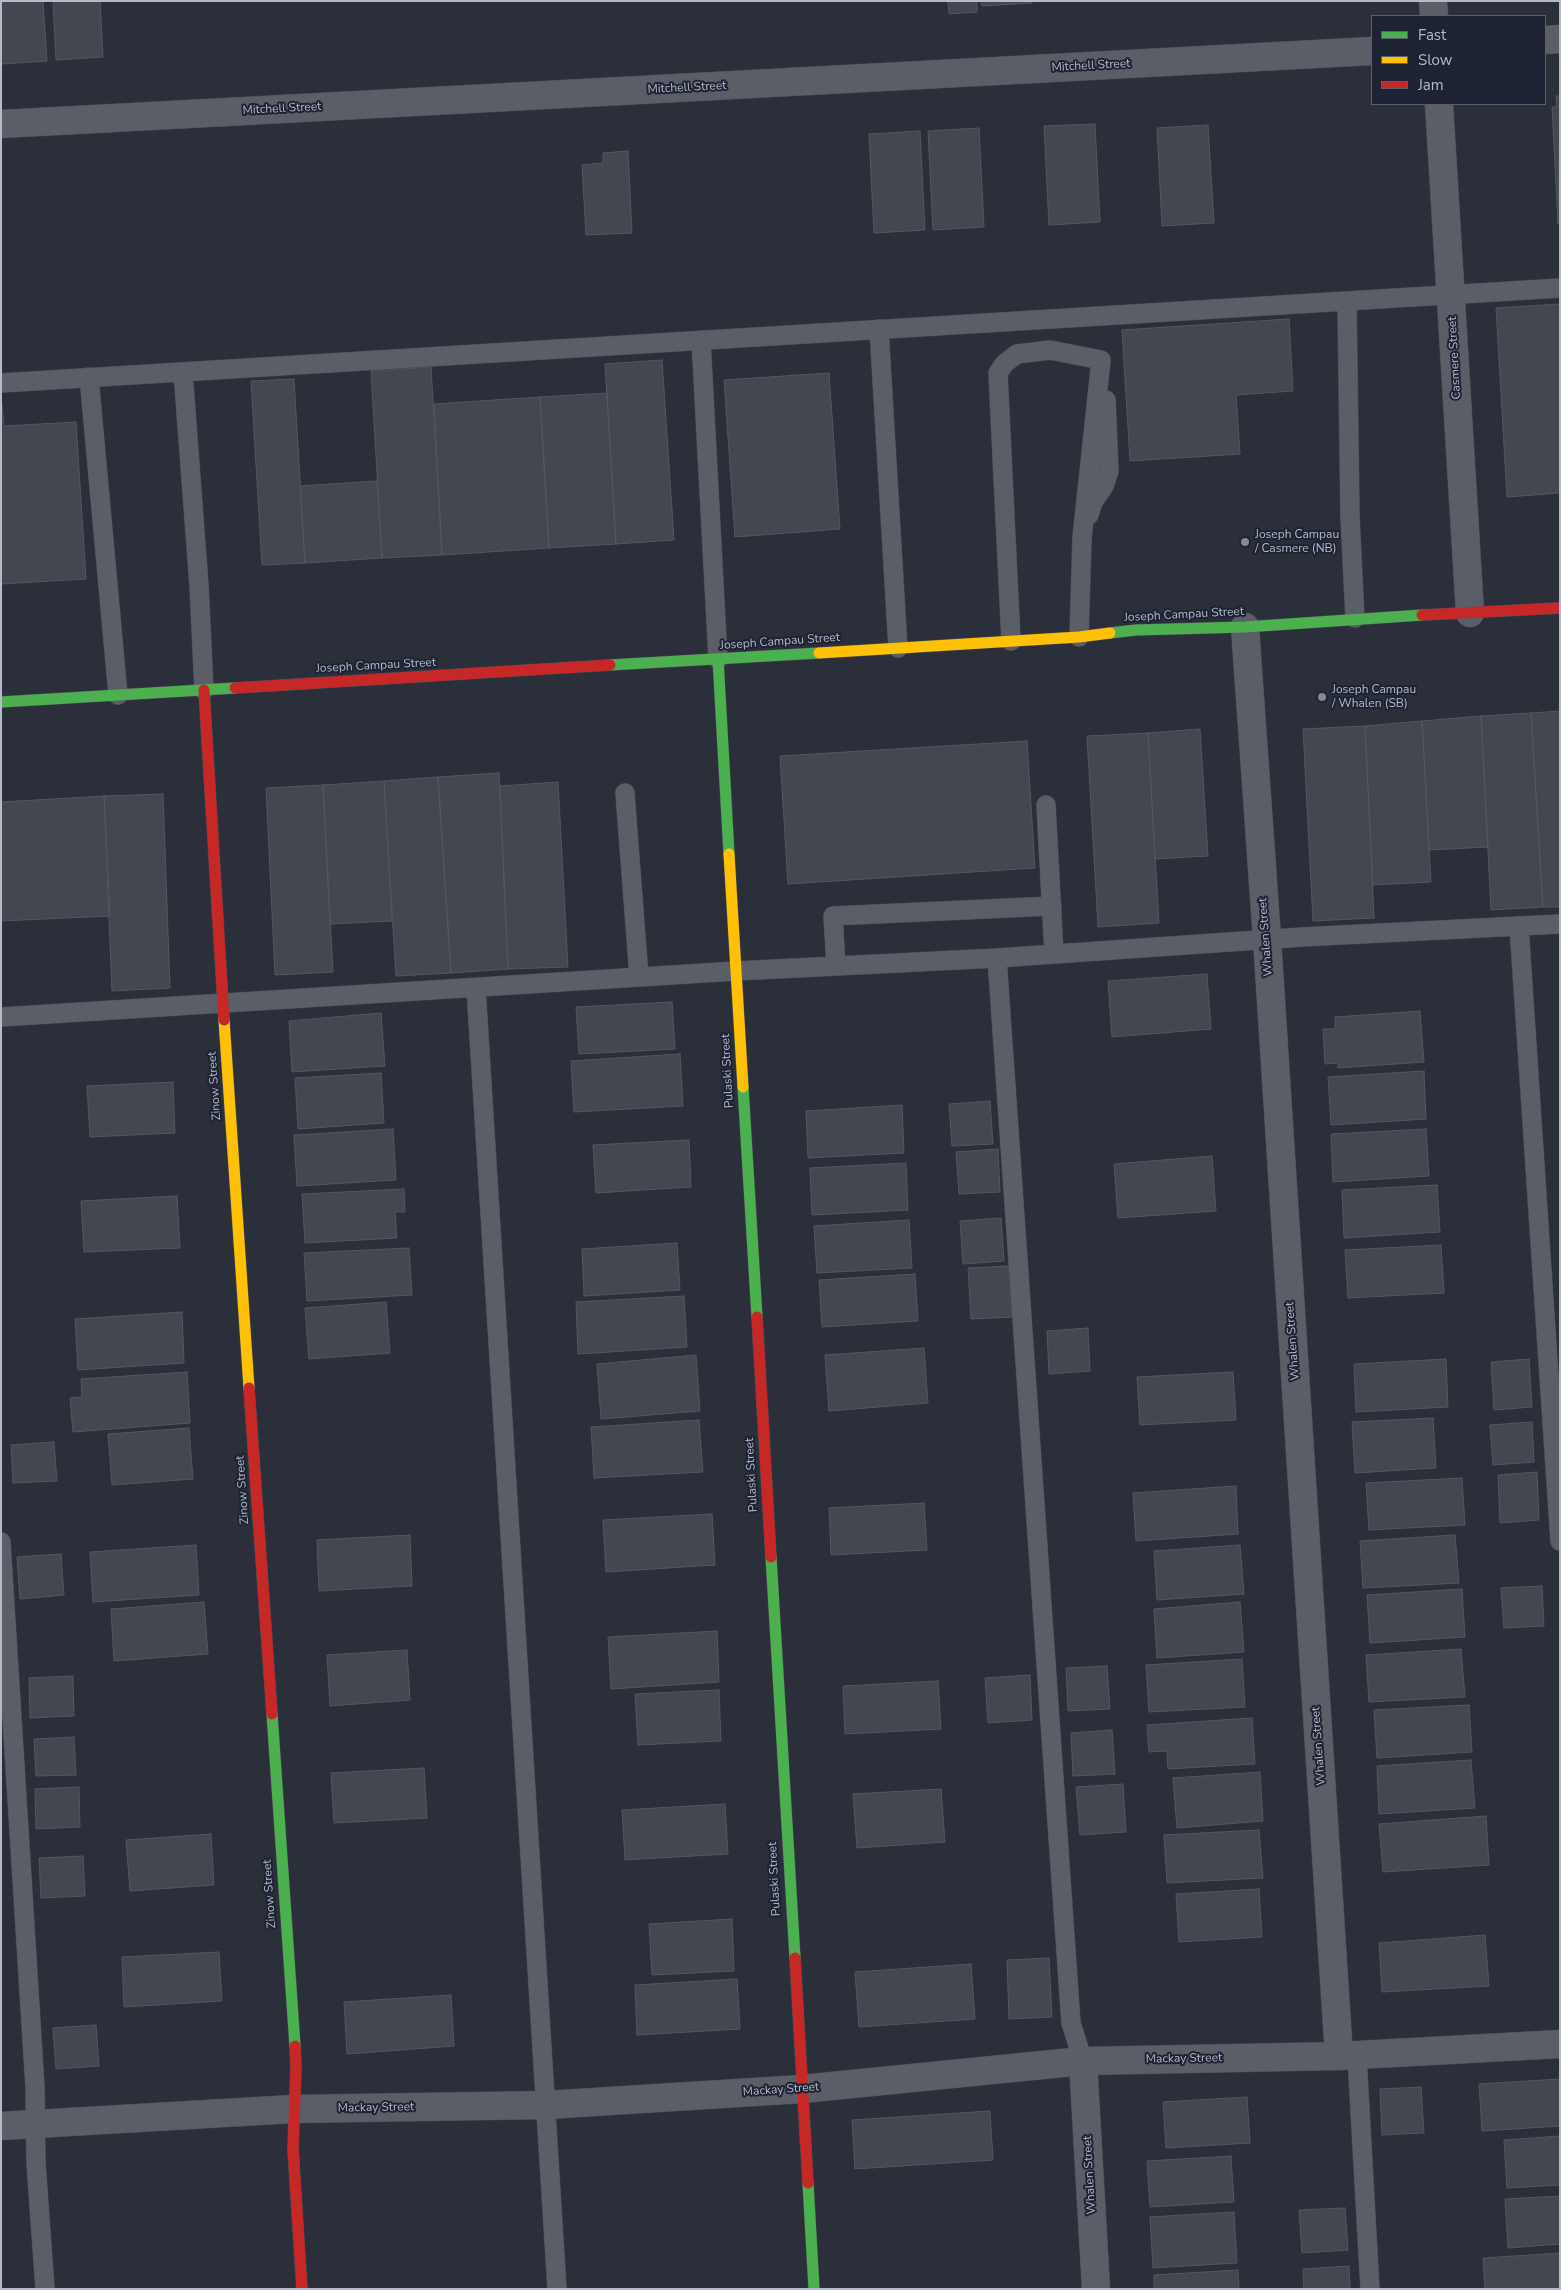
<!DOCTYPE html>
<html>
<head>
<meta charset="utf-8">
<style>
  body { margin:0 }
  #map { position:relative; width:1561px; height:2290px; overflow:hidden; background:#2b2f39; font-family:"Nunito Sans",sans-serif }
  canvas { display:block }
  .frame { position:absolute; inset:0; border:2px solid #b5baca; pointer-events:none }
  .legend { position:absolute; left:1371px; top:15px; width:175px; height:90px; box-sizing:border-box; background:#1e2334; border:1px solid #5a5f70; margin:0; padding:6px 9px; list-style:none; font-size:15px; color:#b5baca }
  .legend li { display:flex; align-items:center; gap:10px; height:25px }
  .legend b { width:25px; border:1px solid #5a5f70 }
</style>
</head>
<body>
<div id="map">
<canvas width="1561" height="2290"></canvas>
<div class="frame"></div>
<ul class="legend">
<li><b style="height:6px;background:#4caf50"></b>Fast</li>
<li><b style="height:6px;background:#ffc107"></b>Slow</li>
<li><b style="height:6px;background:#c62828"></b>Jam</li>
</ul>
</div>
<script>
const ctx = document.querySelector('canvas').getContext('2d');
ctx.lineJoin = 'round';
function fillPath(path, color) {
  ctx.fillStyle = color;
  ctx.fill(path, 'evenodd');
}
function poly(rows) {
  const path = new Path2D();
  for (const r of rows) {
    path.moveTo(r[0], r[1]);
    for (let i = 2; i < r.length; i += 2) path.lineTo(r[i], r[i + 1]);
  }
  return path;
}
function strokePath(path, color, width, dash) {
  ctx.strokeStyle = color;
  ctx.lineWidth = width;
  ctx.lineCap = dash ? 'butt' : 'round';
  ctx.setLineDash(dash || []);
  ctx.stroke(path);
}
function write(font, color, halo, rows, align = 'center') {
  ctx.font = font + ' "Nunito Sans",sans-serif';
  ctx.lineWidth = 4;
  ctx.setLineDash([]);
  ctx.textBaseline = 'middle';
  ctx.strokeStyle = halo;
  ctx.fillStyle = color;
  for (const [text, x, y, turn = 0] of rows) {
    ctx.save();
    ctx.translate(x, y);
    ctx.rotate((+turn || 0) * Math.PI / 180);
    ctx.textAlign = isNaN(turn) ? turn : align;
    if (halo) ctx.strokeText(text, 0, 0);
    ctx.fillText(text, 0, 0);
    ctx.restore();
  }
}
const building = poly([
  [1,1,43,1,47,61,1,64,1,1],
  [53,1,100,1,103,57,56,60,53,1],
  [948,1,977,1,977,12,949,14,948,1],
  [981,1,1032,1,1032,3,982,6,981,1],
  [1556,96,1560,96,1558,224,1552,107,1557,107,1556,96],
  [1095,124,1100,222,1049,225,1044,126,1095,124],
  [1208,125,1214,223,1162,226,1157,128,1208,125],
  [979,128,984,227,933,230,928,131,979,128],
  [920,131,925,230,874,233,869,134,920,131],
  [628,151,632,233,586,235,582,165,603,163,603,153,628,151],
  [1560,304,1560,493,1507,497,1496,308,1560,304],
  [1289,319,1293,391,1236,395,1240,454,1130,461,1122,330,1289,319],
  [662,360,674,540,616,544,605,364,662,360],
  [431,367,442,555,382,558,371,371,431,367],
  [829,373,840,529,735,537,724,380,829,373],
  [294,379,305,563,262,565,251,381,294,379],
  [607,393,616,544,549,548,540,397,607,393],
  [1,394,4,426,76,422,86,579,1,584,1,394],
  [540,397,549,548,442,555,434,404,540,397],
  [377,481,382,558,305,563,300,486,377,481],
  [1560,711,1560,907,1543,907,1531,713,1560,711],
  [1531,713,1543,907,1491,910,1481,716,1531,713],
  [1481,716,1488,847,1429,850,1422,721,1481,716],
  [1422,721,1431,882,1373,885,1365,726,1422,721],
  [1365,726,1374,918,1313,921,1303,729,1365,726],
  [1200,729,1208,856,1155,859,1148,733,1200,729],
  [1148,733,1159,923,1098,927,1087,736,1148,733],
  [1027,741,1035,868,788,884,780,756,1027,741],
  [499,773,508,969,451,973,438,777,499,773],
  [438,777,451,973,396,976,384,781,438,777],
  [384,781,392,921,330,924,323,785,384,781],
  [558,782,568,967,508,969,500,786,558,782],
  [323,785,333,972,275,975,266,788,323,785],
  [163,794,170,988,112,991,104,796,163,794],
  [104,796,110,916,1,921,1,802,104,796],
  [1207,974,1211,1029,1112,1037,1108,981,1207,974],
  [672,1002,675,1049,579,1054,576,1007,672,1002],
  [1420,1011,1424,1062,1338,1068,1338,1063,1325,1064,1323,1029,1335,1029,1335,1017,1420,1011],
  [381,1013,385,1066,292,1072,289,1021,381,1013],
  [680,1054,683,1106,574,1112,571,1061,680,1054],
  [1424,1071,1426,1119,1331,1125,1328,1077,1424,1071],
  [381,1073,384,1123,298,1129,295,1078,381,1073],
  [173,1082,175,1133,90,1137,87,1086,173,1082],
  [990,1101,993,1144,952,1146,949,1104,990,1101],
  [902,1105,904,1153,808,1158,806,1111,902,1105],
  [393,1129,396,1180,297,1186,294,1135,393,1129],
  [1426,1129,1429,1176,1333,1182,1331,1134,1426,1129],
  [689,1140,691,1187,596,1193,593,1145,689,1140],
  [998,1149,1000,1192,959,1194,956,1152,998,1149],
  [1212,1156,1216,1211,1118,1218,1114,1164,1212,1156],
  [906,1163,908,1210,812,1215,810,1168,906,1163],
  [1437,1185,1440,1232,1344,1238,1342,1190,1437,1185],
  [404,1189,405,1212,395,1212,397,1238,305,1243,302,1194,404,1189],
  [177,1196,180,1248,84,1252,81,1201,177,1196],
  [1001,1218,1004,1261,963,1264,960,1221,1001,1218],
  [909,1220,912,1268,817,1273,814,1226,909,1220],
  [677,1243,680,1290,584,1296,582,1249,677,1243],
  [1441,1245,1444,1293,1348,1298,1345,1250,1441,1245],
  [409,1248,412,1295,307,1301,304,1253,409,1248],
  [1009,1266,1012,1317,971,1319,968,1268,1009,1266],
  [915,1274,918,1321,822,1327,819,1280,915,1274],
  [684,1296,687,1347,578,1354,576,1302,684,1296],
  [386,1302,390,1353,309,1359,305,1308,386,1302],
  [182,1312,184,1363,78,1370,75,1319,182,1312],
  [1088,1328,1090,1371,1049,1374,1047,1331,1088,1328],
  [924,1348,928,1403,829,1411,825,1355,924,1348],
  [696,1355,700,1411,601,1419,597,1364,696,1355],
  [1446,1359,1448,1407,1356,1412,1354,1364,1446,1359],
  [1529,1359,1532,1407,1494,1410,1491,1362,1529,1359],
  [187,1372,190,1423,73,1432,70,1398,82,1397,81,1379,187,1372],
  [1233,1372,1236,1420,1140,1425,1137,1377,1233,1372],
  [1433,1418,1436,1468,1355,1473,1352,1422,1433,1418],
  [699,1420,703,1472,594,1478,591,1427,699,1420],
  [1532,1422,1534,1462,1493,1465,1490,1425,1532,1422],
  [189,1428,193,1479,112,1485,108,1434,189,1428],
  [54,1442,57,1481,13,1483,11,1445,54,1442],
  [1537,1472,1539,1520,1500,1523,1498,1475,1537,1472],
  [1462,1478,1465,1525,1369,1530,1366,1483,1462,1478],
  [1236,1486,1238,1534,1136,1541,1133,1493,1236,1486],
  [924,1503,927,1550,831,1555,829,1508,924,1503],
  [712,1514,715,1565,606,1572,603,1520,712,1514],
  [410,1535,412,1586,319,1591,317,1540,410,1535],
  [1455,1535,1459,1583,1363,1588,1360,1541,1455,1535],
  [196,1545,199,1595,93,1602,90,1552,196,1545],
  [1240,1545,1244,1594,1157,1600,1154,1551,1240,1545],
  [61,1554,64,1595,20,1599,17,1557,61,1554],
  [1542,1586,1544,1626,1504,1628,1501,1588,1542,1586],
  [1462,1589,1465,1637,1370,1643,1367,1595,1462,1589],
  [204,1602,208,1654,114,1661,111,1609,204,1602],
  [1240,1602,1244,1652,1157,1658,1154,1609,1240,1602],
  [717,1631,719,1682,611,1689,608,1637,717,1631],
  [1461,1649,1465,1697,1369,1702,1366,1655,1461,1649],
  [407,1650,410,1700,330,1706,327,1655,407,1650],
  [1242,1659,1245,1707,1149,1712,1146,1665,1242,1659],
  [1107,1666,1110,1709,1068,1711,1066,1668,1107,1666],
  [1030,1675,1032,1720,988,1723,985,1678,1030,1675],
  [73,1676,74,1716,30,1718,29,1678,73,1676],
  [938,1681,941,1729,845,1734,843,1686,938,1681],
  [719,1690,721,1741,638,1745,635,1694,719,1690],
  [1469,1705,1472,1752,1377,1758,1374,1710,1469,1705],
  [1252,1718,1255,1764,1168,1769,1167,1751,1149,1752,1147,1725,1252,1718],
  [1112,1730,1115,1774,1073,1776,1071,1733,1112,1730],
  [74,1737,76,1775,36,1776,34,1739,74,1737],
  [1471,1760,1475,1808,1379,1814,1377,1766,1471,1760],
  [424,1768,427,1818,334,1823,331,1773,424,1768],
  [1260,1772,1263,1821,1177,1828,1173,1778,1260,1772],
  [1123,1784,1126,1832,1080,1835,1076,1787,1123,1784],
  [79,1787,80,1827,36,1829,35,1789,79,1787],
  [941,1789,945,1842,857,1848,853,1794,941,1789],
  [725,1804,728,1854,625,1860,622,1810,725,1804],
  [1486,1816,1489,1865,1383,1872,1379,1824,1486,1816],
  [1259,1830,1263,1878,1167,1883,1164,1835,1259,1830],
  [211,1834,214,1885,130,1891,126,1840,211,1834],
  [83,1856,85,1896,41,1898,39,1858,83,1856],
  [1259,1889,1262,1937,1179,1942,1176,1894,1259,1889],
  [732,1919,734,1971,652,1975,649,1924,732,1919],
  [1485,1935,1489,1986,1382,1992,1379,1943,1485,1935],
  [219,1952,222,2001,124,2007,122,1957,219,1952],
  [1049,1958,1052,2017,1009,2019,1007,1960,1049,1958],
  [971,1964,975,2019,859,2027,855,1972,971,1964],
  [737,1979,740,2029,637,2035,635,1985,737,1979],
  [451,1995,454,2046,347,2054,344,2002,451,1995],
  [96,2025,99,2066,56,2069,53,2028,96,2025],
  [1560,2079,1560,2126,1482,2131,1479,2084,1560,2079],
  [1421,2087,1424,2133,1382,2135,1380,2089,1421,2087],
  [1247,2097,1250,2143,1166,2148,1163,2102,1247,2097],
  [990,2111,993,2160,855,2169,852,2120,990,2111],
  [1560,2136,1560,2185,1507,2188,1504,2140,1560,2136],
  [1231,2156,1234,2202,1150,2207,1147,2161,1231,2156],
  [1560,2196,1560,2244,1508,2248,1505,2199,1560,2196],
  [1345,2208,1348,2250,1302,2253,1299,2210,1345,2208],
  [1234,2212,1237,2263,1153,2268,1150,2217,1234,2212],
  [1560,2253,1560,2289,1485,2289,1483,2258,1560,2253],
  [1349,2266,1350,2289,1304,2289,1303,2269,1349,2266],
  [1238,2270,1239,2289,1154,2289,1154,2275,1238,2270]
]);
const lane = poly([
  [1347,301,1350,517,1355,618],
  [879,329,898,648],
  [701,340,718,659],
  [183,372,199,585,204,690],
  [89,377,118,695],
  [1,383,1560,288],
  [1089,515,1093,502,1104,486,1109,471,1106,400],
  [1079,637,1082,538,1101,360],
  [1011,641,998,373,1005,363,1017,354,1050,350,1101,360],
  [625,793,639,977],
  [1046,805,1054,954],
  [1519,926,1560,1541],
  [997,958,1071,2023,1083,2061],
  [836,966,833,916,1052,906],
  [476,988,557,2289],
  [1,1017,736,971,997,958,1302,937,1560,924],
  [1,1542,35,2087,36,2163,45,2289],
  [1357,2056,1370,2289]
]);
const street = poly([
  [1433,1,1434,16],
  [1545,40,1560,39],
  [1439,104,1470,613],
  [1,124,1372,51],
  [1245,627,1267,939,1339,2056],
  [1083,2061,1096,2289],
  [1,2126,293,2109,546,2105,802,2089,1083,2061,1339,2056,1560,2044]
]);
const fast = poly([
  [1110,633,1136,630,1245,627,1422,615],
  [718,659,729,854],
  [610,665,819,653],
  [1,702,235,688],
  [743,1087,757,1317],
  [771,1557,795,1958],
  [272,1714,295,2046],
  [808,2183,814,2289]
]);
const slow = poly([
  [819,653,1079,637,1110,633],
  [729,854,743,1087],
  [224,1020,249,1388]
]);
const jam = poly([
  [1422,615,1560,608],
  [235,688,610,665],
  [204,690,224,1020],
  [757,1317,771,1557],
  [249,1388,272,1714],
  [795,1958,808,2183],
  [295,2046,296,2067,293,2149,302,2289]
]);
const markers = [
  [1245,542,5,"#858997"],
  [1322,697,5,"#858997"]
];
const streetNames = [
  ["Mitchell Street",1091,66,-3],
  ["Mitchell Street",687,88,-3],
  ["Mitchell Street",282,109,-3],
  ["Casmere Street",1455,358,-93],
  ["Joseph Campau Street",1184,615,-3],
  ["Joseph Campau Street",780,642,-4],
  ["Joseph Campau Street",376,666,-3],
  ["Whalen Street",1266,937,-94],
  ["Pulaski Street",728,1071,-93],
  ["Zinow Street",215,1086,-94],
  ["Whalen Street",1293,1341,-94],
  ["Pulaski Street",752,1475,-93],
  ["Zinow Street",243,1490,-94],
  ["Whalen Street",1319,1746,-94],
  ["Pulaski Street",775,1879,-93],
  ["Zinow Street",270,1894,-94],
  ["Mackay Street",1184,2059,-1],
  ["Mackay Street",781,2090,-4],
  ["Mackay Street",376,2108,-1],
  ["Whalen Street",1090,2175,-93]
];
const poiNames = [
  ["Joseph Campau",1255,535],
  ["/ Casmere (NB)",1255,549],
  ["Joseph Campau",1332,690],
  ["/ Whalen (SB)",1332,704]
];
fillPath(building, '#444750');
strokePath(building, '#535761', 1);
strokePath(lane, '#474a52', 20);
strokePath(street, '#474a52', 29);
strokePath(fast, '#474a52', 12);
strokePath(slow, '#474a52', 12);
strokePath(jam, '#474a52', 12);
strokePath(lane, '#5b5e67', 19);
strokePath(street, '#5b5e67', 28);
strokePath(fast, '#4caf50', 11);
strokePath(slow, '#ffc107', 11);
strokePath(jam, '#c62828', 11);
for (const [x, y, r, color] of markers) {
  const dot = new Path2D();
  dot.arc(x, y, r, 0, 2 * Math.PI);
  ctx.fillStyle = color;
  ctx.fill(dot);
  strokePath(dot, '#1e2334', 2);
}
write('12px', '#b5baca', '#1e2334', streetNames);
write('12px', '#b5baca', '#1e2334', poiNames, 'left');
</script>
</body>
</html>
